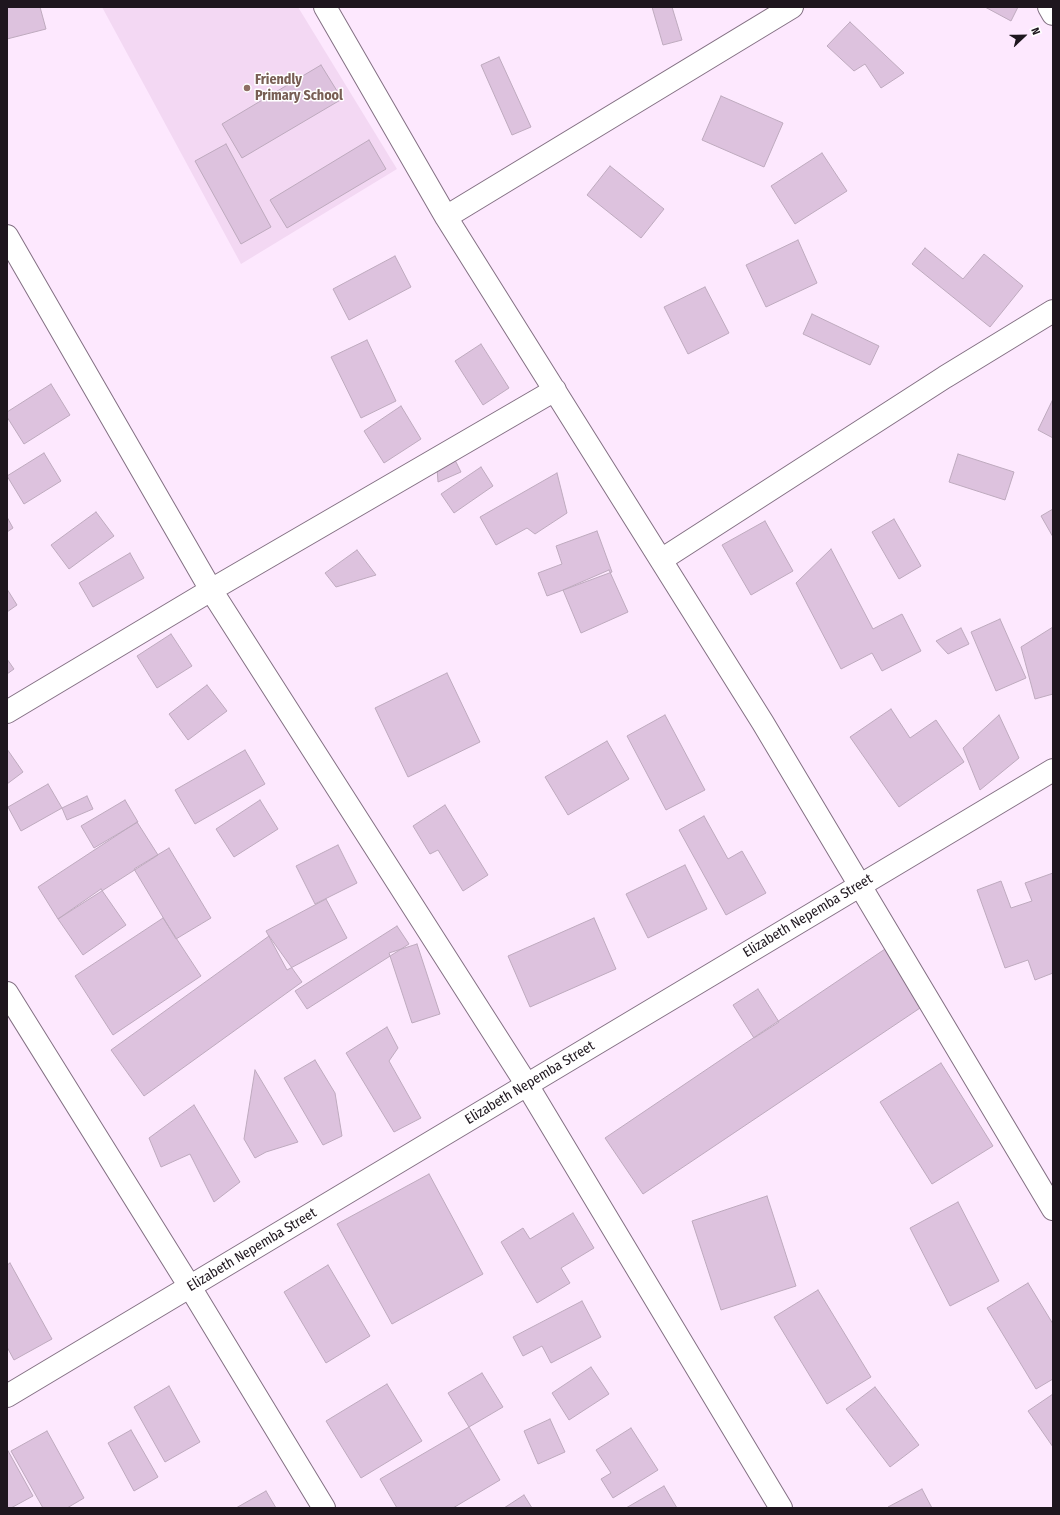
<!DOCTYPE html>
<html>
<head>
<meta charset="utf-8">
<style>
  body { margin:0 }
  #map { position:relative; width:1060px; height:1515px; overflow:hidden; background:#fde8fe; font-family:"Fira Sans Condensed",sans-serif }
  canvas { display:block }
  .frame { position:absolute; inset:0; border:8px solid #1e161e; pointer-events:none }
  .north { position:absolute; left:1004px; top:16px; width:40px; height:40px; -webkit-text-stroke:3px #fff; paint-order:stroke; rotate:68deg; font-size:11px; font-weight:700; line-height:16px; text-align:center; color:#1e161e }
  .north::after { content:''; display:block; margin:auto; width:14px; height:18px; background:#1e161e; clip-path:polygon(50% 0,100% 100%,50% 72%,0 100%) }
</style>
</head>
<body>
<div id="map">
<canvas width="1060" height="1515"></canvas>
<div class="frame"></div>
<div class="north">N</div>
</div>
<script>
const ctx = document.querySelector('canvas').getContext('2d');
ctx.lineJoin = 'round';
function fillPath(path, color) {
  ctx.fillStyle = color;
  ctx.fill(path, 'evenodd');
}
function poly(rows) {
  const path = new Path2D();
  for (const r of rows) {
    path.moveTo(r[0], r[1]);
    for (let i = 2; i < r.length; i += 2) path.lineTo(r[i], r[i + 1]);
  }
  return path;
}
function strokePath(path, color, width, dash) {
  ctx.strokeStyle = color;
  ctx.lineWidth = width;
  ctx.lineCap = dash ? 'butt' : 'round';
  ctx.setLineDash(dash || []);
  ctx.stroke(path);
}
function write(font, color, halo, rows, align = 'center') {
  ctx.font = font + ' "Fira Sans Condensed",sans-serif';
  ctx.lineWidth = 3;
  ctx.setLineDash([]);
  ctx.textBaseline = 'middle';
  ctx.strokeStyle = halo;
  ctx.fillStyle = color;
  for (const [text, x, y, turn = 0] of rows) {
    ctx.save();
    ctx.translate(x, y);
    ctx.rotate((+turn || 0) * Math.PI / 180);
    ctx.textAlign = isNaN(turn) ? turn : align;
    if (halo) ctx.strokeText(text, 0, 0);
    ctx.fillText(text, 0, 0);
    ctx.restore();
  }
}
const built = poly([
  [102,7,298,7,397,169,241,264]
]);
const building = poly([
  [7,7,40,7,46,29,7,39,7,7],
  [652,7,672,7,682,40,663,45,652,7],
  [985,7,1018,7,1011,21,985,7],
  [850,22,904,73,881,88,865,64,854,71,827,46,850,22],
  [499,57,531,127,512,135,481,65,499,57],
  [321,65,342,99,242,158,222,124,321,65],
  [721,96,783,123,764,167,702,140,721,96],
  [369,140,386,169,287,228,270,200,369,140],
  [226,144,271,227,241,244,195,161,226,144],
  [822,153,847,191,795,224,771,186,822,153],
  [610,166,664,209,641,238,587,195,610,166],
  [798,240,817,283,766,307,746,265,798,240],
  [925,248,963,279,984,254,1023,286,990,327,912,264,925,248],
  [395,256,411,287,349,320,333,289,395,256],
  [705,287,729,333,688,354,664,307,705,287],
  [812,314,879,346,870,365,803,334,812,314],
  [367,340,396,401,361,418,331,357,367,340],
  [481,344,509,388,483,405,455,361,481,344],
  [51,384,70,415,24,444,7,417,7,412,51,384],
  [1053,399,1053,438,1038,430,1053,399],
  [401,406,421,439,384,463,364,431,401,406],
  [44,453,61,481,24,504,7,476,44,453],
  [958,454,1014,472,1005,500,949,482,958,454],
  [455,460,461,472,438,482,437,468,455,460],
  [481,467,493,486,454,513,441,494,481,467],
  [557,473,567,513,535,534,527,528,496,545,480,517,557,473],
  [1053,509,1053,537,1041,516,1053,509],
  [96,512,114,536,69,569,51,545,96,512],
  [7,517,13,528,7,532,7,517],
  [894,519,921,566,899,579,872,532,894,519],
  [765,521,793,571,751,595,722,545,765,521],
  [597,531,612,572,547,596,538,573,562,564,556,546,597,531],
  [831,549,873,629,902,614,921,651,882,671,872,653,841,669,796,583,831,549],
  [357,550,376,575,336,587,325,573,357,550],
  [130,553,144,578,93,607,79,583,130,553],
  [609,570,628,612,581,633,563,590,609,570],
  [7,589,17,605,7,612,7,589],
  [1000,619,1026,678,996,691,971,632,1000,619],
  [1053,627,1053,694,1035,699,1021,647,1053,627],
  [961,628,969,644,948,654,936,641,961,628],
  [171,634,192,666,157,688,137,656,171,634],
  [7,659,14,669,7,674,7,659],
  [447,673,480,742,408,777,375,708,447,673],
  [207,685,227,711,188,740,169,714,207,685],
  [891,709,910,738,936,720,964,762,899,807,850,737,891,709],
  [665,715,705,790,666,810,627,736,665,715],
  [999,715,1019,758,980,790,963,748,999,715],
  [607,741,629,779,568,815,545,777,607,741],
  [7,749,23,772,7,784,7,749],
  [245,750,265,784,195,824,175,790,245,750],
  [48,784,62,808,21,831,8,807,48,784],
  [87,796,93,809,67,820,62,808,87,796],
  [125,800,138,822,94,848,81,826,125,800],
  [260,800,278,829,234,857,216,829,260,800],
  [445,805,488,875,463,891,438,850,430,854,413,826,445,805],
  [704,816,728,859,742,851,766,893,726,915,679,830,704,816],
  [137,822,158,855,58,919,38,887,137,822],
  [338,845,357,883,315,904,296,866,338,845],
  [169,848,211,918,176,939,134,869,169,848],
  [685,865,707,909,648,938,626,894,685,865],
  [1053,873,1053,973,1035,980,1028,960,1005,968,977,890,1001,881,1011,908,1032,901,1025,883,1053,873],
  [101,889,126,925,83,955,58,919,101,889],
  [326,899,347,938,287,970,266,931,326,899],
  [163,918,201,976,113,1035,75,976,163,918],
  [594,918,616,969,530,1007,508,956,594,918],
  [397,926,409,944,307,1009,295,991,397,926],
  [269,936,302,982,144,1096,111,1050,269,936],
  [417,944,440,1014,412,1023,389,953,417,944],
  [891,945,929,1002,643,1194,605,1138,891,945],
  [758,989,779,1022,754,1038,733,1005,758,989],
  [387,1027,398,1048,389,1061,421,1118,394,1132,346,1053,387,1027],
  [315,1060,335,1093,342,1136,323,1145,284,1078,315,1060],
  [941,1063,993,1146,932,1184,880,1102,941,1063],
  [255,1070,298,1142,266,1152,255,1158,244,1139,255,1070],
  [194,1105,240,1182,214,1202,190,1154,161,1167,149,1138,194,1105],
  [429,1174,483,1274,392,1324,337,1224,429,1174],
  [767,1196,796,1286,721,1310,692,1221,767,1196],
  [958,1202,999,1281,950,1306,910,1228,958,1202],
  [573,1213,594,1248,561,1268,570,1283,537,1303,501,1242,523,1228,530,1239,573,1213],
  [10,1263,52,1339,14,1360,7,1347,7,1265,10,1263],
  [328,1265,370,1336,326,1363,284,1292,328,1265],
  [1028,1283,1053,1324,1053,1379,1036,1389,987,1308,1028,1283],
  [818,1290,871,1377,827,1404,774,1317,818,1290],
  [582,1301,601,1337,551,1363,542,1346,523,1356,513,1337,582,1301],
  [591,1367,609,1394,569,1420,552,1393,591,1367],
  [482,1373,503,1407,469,1427,448,1393,482,1373],
  [387,1384,422,1441,361,1478,326,1421,387,1384],
  [169,1386,200,1442,165,1462,134,1407,169,1386],
  [875,1387,919,1445,890,1467,846,1409,875,1387],
  [1053,1394,1053,1447,1028,1411,1053,1394],
  [550,1419,565,1452,538,1464,524,1431,550,1419],
  [469,1427,500,1480,453,1508,397,1508,380,1479,469,1427],
  [631,1428,658,1470,613,1498,601,1479,611,1473,596,1450,631,1428],
  [131,1430,158,1477,134,1491,108,1443,131,1430],
  [47,1431,84,1498,67,1508,43,1508,11,1451,47,1431],
  [7,1449,33,1496,11,1508,7,1508,7,1449],
  [664,1486,677,1508,626,1508,664,1486],
  [922,1489,932,1508,888,1508,888,1507,922,1489],
  [266,1491,276,1508,236,1508,266,1491],
  [524,1495,532,1508,504,1508,524,1495]
]);
const minor = poly([
  [325,7,446,217,763,723,1053,1209],
  [1049,7,1053,14],
  [446,217,792,7],
  [7,236,211,590,527,1085,781,1508],
  [661,560,945,377,1053,311],
  [7,712,211,590,555,390],
  [7,993,190,1287,324,1508],
  [7,1396,1053,770]
]);
const markers = [
  [247,88,4,"#8d6e63"]
];
const educationNames = [
  ["Friendly",255,80],
  ["Primary School",255,96]
];
const streetNames = [
  ["Elizabeth Nepemba Street",808,916,-31],
  ["Elizabeth Nepemba Street",530,1083,-31],
  ["Elizabeth Nepemba Street",252,1250,-31]
];
fillPath(built, '#f3d8f3');
fillPath(building, '#ddc2de');
strokePath(building, '#beaabe', 1);
strokePath(minor, '#837083', 24);
strokePath(minor, '#fff', 22);
for (const [x, y, r, color] of markers) {
  const dot = new Path2D();
  dot.arc(x, y, r, 0, 2 * Math.PI);
  ctx.fillStyle = color;
  ctx.fill(dot);
  strokePath(dot, '#fff', 1.5);
}
write('bold 14px', '#785e54', '#fff', educationNames, 'left');
write('14px', '#1e161e', '#fff', streetNames);
</script>
</body>
</html>
